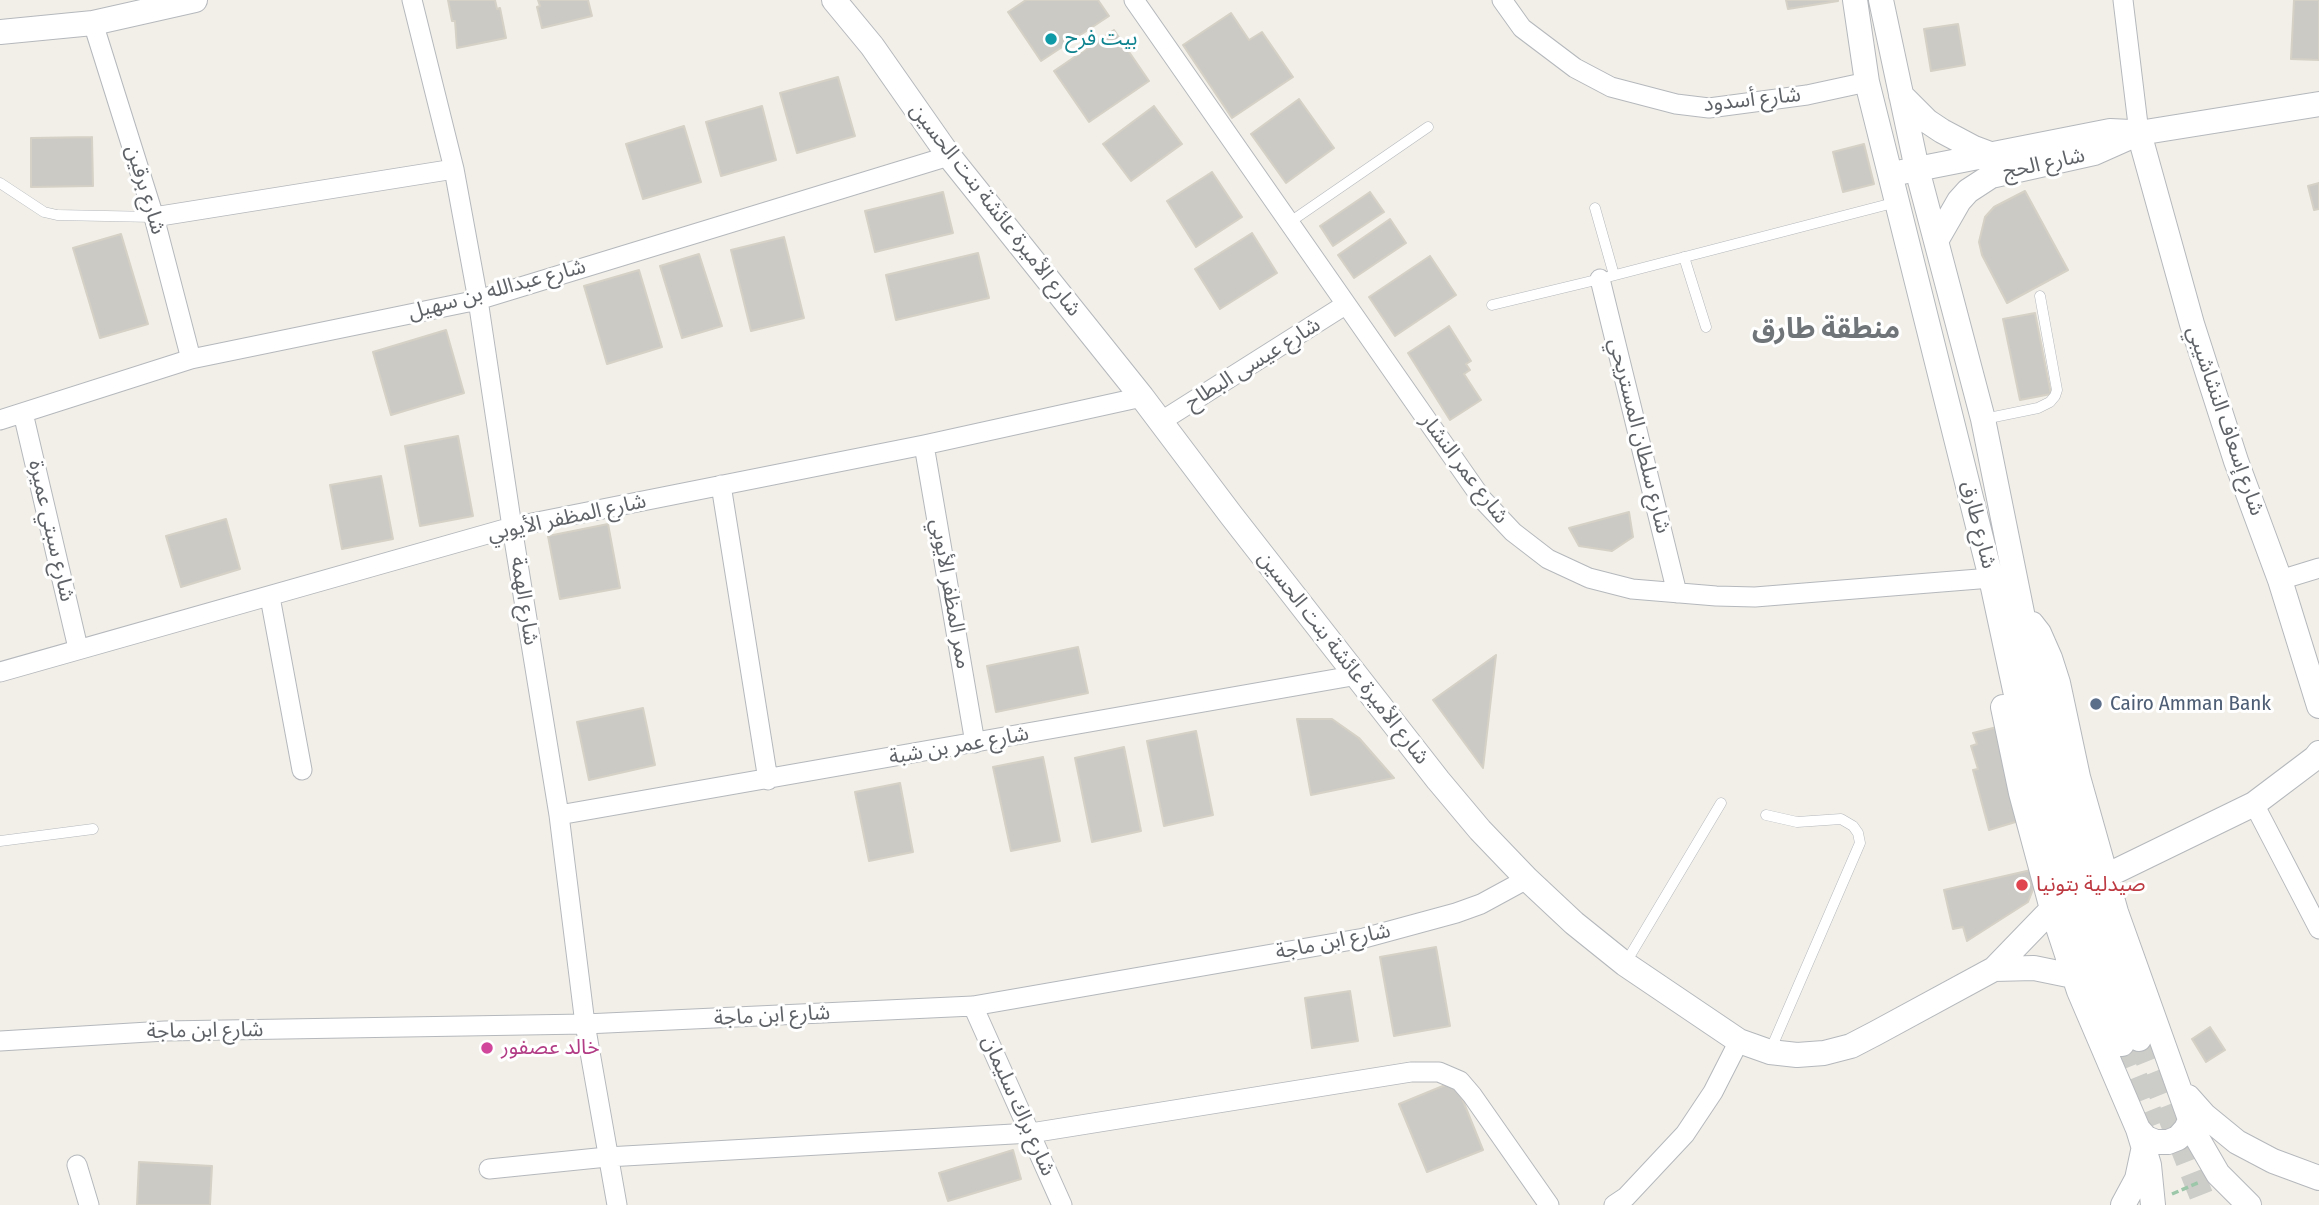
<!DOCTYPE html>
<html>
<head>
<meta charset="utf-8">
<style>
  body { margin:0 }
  canvas { display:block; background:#f1efe8 }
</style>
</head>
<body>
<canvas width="2319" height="1205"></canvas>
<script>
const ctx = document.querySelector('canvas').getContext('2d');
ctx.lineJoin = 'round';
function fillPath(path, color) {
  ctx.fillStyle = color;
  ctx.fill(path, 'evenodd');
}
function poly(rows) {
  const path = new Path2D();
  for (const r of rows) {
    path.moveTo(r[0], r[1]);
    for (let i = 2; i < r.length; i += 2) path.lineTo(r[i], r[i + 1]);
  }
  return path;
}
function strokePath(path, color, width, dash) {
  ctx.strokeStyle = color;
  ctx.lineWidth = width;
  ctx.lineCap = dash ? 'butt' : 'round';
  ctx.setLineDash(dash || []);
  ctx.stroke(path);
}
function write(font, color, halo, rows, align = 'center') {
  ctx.font = font + ' "Fira Sans Condensed","Noto Sans Arabic",sans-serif';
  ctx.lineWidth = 6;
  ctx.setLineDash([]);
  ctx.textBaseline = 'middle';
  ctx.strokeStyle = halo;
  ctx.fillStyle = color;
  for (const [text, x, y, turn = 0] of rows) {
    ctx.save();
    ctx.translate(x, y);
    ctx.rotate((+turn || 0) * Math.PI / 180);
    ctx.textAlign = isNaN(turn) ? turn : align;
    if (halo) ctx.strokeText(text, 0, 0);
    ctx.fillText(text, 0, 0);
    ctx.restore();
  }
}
const building = poly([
  [448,0,495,0,497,9,500,8,506,38,457,48,455,21,452,21,448,0],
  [538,0,588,0,592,16,542,28,537,7,540,6,538,0],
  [1026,0,1098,0,1109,16,1041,61,1008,12,1026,0],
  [1786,0,1838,0,1838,1,1788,9,1786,0],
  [2294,0,2319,0,2319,60,2291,59,2294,0],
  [1231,13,1249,40,1262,32,1293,77,1232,118,1183,45,1231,13],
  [1958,24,1965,65,1931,71,1924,29,1958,24],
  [1114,30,1149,81,1089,122,1054,71,1114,30],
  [838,77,855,136,797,153,780,93,838,77],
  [1299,99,1334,148,1286,183,1251,134,1299,99],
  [762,106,776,160,721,176,706,122,762,106],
  [1154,106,1182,144,1131,181,1103,144,1154,106],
  [684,126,701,182,643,199,626,144,684,126],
  [92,137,93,186,31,187,31,138,92,137],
  [1864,144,1874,184,1843,192,1833,152,1864,144],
  [1212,172,1242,217,1196,247,1167,201,1212,172],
  [2319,183,2319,209,2314,210,2308,186,2319,183],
  [2025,191,2068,270,2007,303,1982,255,1979,242,1985,217,1994,207,2025,191],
  [943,192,953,233,875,252,865,211,943,192],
  [1370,192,1384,212,1333,246,1320,226,1370,192],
  [1390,219,1406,243,1354,278,1338,255,1390,219],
  [1252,233,1277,273,1220,309,1195,269,1252,233],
  [121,234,148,324,100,338,73,248,121,234],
  [784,237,804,318,751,331,731,250,784,237],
  [978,253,989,298,896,320,886,275,978,253],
  [699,254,722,326,682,338,660,266,699,254],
  [1430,256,1456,295,1395,336,1369,297,1430,256],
  [639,270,662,347,607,364,584,286,639,270],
  [2035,313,2051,394,2020,400,2003,319,2035,313],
  [1449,326,1471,361,1466,364,1470,370,1464,374,1481,400,1450,420,1408,353,1449,326],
  [446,330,464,393,391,415,373,352,446,330],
  [458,436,473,516,420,526,405,446,458,436],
  [381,476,393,539,342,549,330,485,381,476],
  [1629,512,1633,537,1612,551,1579,546,1569,528,1629,512],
  [226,519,240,569,181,587,166,536,226,519],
  [608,524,620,588,560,599,548,536,608,524],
  [1078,647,1088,693,996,712,987,666,1078,647],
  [1496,655,1483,768,1433,700,1496,655],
  [643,708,655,765,589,780,577,722,643,708],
  [1297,719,1332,719,1359,738,1394,778,1311,795,1297,719],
  [1997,727,2022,820,1989,830,1973,770,1978,769,1971,746,1977,744,1973,733,1997,727],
  [1196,731,1213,815,1164,826,1147,741,1196,731],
  [1124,747,1141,831,1092,842,1075,758,1124,747],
  [1043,757,1060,841,1011,851,993,767,1043,757],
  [900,783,913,852,869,861,855,792,900,783],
  [2031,870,2034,887,2028,902,1967,941,1963,927,1953,929,1944,890,2031,870],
  [1436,947,1450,1026,1394,1036,1380,957,1436,947],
  [1350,991,1358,1041,1312,1048,1305,998,1350,991],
  [2210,1027,2225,1050,2206,1062,2192,1039,2210,1027],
  [1455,1081,1483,1150,1427,1172,1399,1104,1455,1081],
  [1013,1150,1021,1179,948,1201,939,1173,1013,1150],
  [139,1162,212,1166,210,1205,137,1205,139,1162]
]);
const tertiaryTunnel = poly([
  [2139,1039,2205,1205],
  [2122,1044,2155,1125]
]);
const path = poly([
  [2172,1194,2200,1182]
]);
const service = poly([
  [0,183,44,212,57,215,154,217],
  [1595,208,1614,275],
  [1290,222,1428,127],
  [1684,257,1706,327],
  [1492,305,1600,279,1897,202],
  [1984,419,2038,408,2050,402,2055,396,2057,390,2040,296],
  [1766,815,1797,822,1841,819,1853,826,1858,833,1860,843,1770,1051],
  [0,841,93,829],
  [1625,964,1721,803]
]);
const minor = poly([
  [412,0,454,169,478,300,512,527,559,815,585,1024,617,1205],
  [1134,0,1482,499,1513,532,1548,559,1589,578,1632,589,1716,596,1755,597,1991,578],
  [1502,0,1522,28,1575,68,1611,87,1676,104,1709,108,1807,95,1867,82],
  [2123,0,2139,133],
  [93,23,154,217,191,359],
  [154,217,454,169],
  [1600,279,1677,593],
  [23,413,78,648],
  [0,420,191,359,478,300,949,156],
  [1160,422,1345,305],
  [924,445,975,743],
  [721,485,768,780],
  [2280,580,2319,568],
  [270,597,302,770],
  [0,672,512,527,924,445,1142,397],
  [2254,804,2319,929],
  [559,815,1358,675],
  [973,1006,1062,1205],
  [0,1041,165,1031,585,1024,973,1006,1364,938,1456,913,1481,904,1527,879],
  [77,1165,89,1205],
  [489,1169,607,1157,1031,1133,1411,1072,1439,1072,1460,1081,1472,1095,1549,1205],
  [1614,1205,1626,1197,1685,1134,1713,1092,1739,1041]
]);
const tertiary = poly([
  [834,0,872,46,949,156,1142,397,1231,515,1438,780,1480,830,1527,879,1574,923,1625,964,1739,1041,1770,1052,1797,1055,1824,1053,1851,1046,1876,1033,1994,969,2052,909],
  [1855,0,1867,82,1991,578,2015,690,2040,788,2066,886,2122,1044],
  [1881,0,1917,169,1983,419,2037,687,2059,782,2097,919,2139,1039],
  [0,32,93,23,195,0],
  [1901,95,1927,121,1942,131,1974,148,1990,154],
  [2139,133,2192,324,2236,461,2280,580,2319,706],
  [1902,172,2110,131,2131,132],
  [1936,241,1959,201,1968,191,1991,176,2094,153,2139,133,2319,104],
  [2032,624,2039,633,2050,658,2058,683,2078,777,2116,912,2196,1136,2218,1174,2249,1205],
  [2003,707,2021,793,2052,909,2079,991,2138,1129,2149,1165,2153,1205],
  [2106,876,2254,804,2315,758,2319,753],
  [1994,969,2034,968,2073,976],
  [2188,1097,2204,1115,2237,1142,2273,1161,2319,1178],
  [2138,1129,2146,1138,2156,1142,2168,1142,2178,1138,2186,1129,2191,1118],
  [2123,1205,2137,1179,2143,1151]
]);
const markers = [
  [1051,39,7,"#0f9aa8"],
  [2096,704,7,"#5c6f8a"],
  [2022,885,7,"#e0444e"],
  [487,1048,7,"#d1479c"]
];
const cultureNames = [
  ["بيت فرح",1065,39]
];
const streetNames = [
  ["شارع أسدود",1752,100,-6],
  ["شارع الحج",2044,164,-12],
  ["شارع برقين",145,190,73],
  ["شارع الأميرة عائشة بنت الحسين",995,210,52],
  ["شارع عبدالله بن سهيل",497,290,-15],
  ["شارع عيسى البطاح",1253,364,-32],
  ["شارع إسعاف النشاشيبي",2225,421,71],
  ["شارع سلطان المستريحي",1639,436,76],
  ["شارع عمر النشار",1464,469,53],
  ["شارع المظفر الأيوبي",567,518,-12],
  ["شارع طارق",1978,525,76],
  ["شارع سبتي عميرة",51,531,77],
  ["ممر المظفر الأيوبي",950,594,80],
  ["شارع الهمة",524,601,81],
  ["شارع الأميرة عائشة بنت الحسين",1343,658,52],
  ["شارع عمر بن شبة",959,746,-10],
  ["شارع ابن ماجة",1333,942,-11],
  ["شارع ابن ماجة",772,1016,-3],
  ["شارع ابن ماجة",205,1031,-1],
  ["شارع براك سليمان",1018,1106,66]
];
const serviceNames = [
  ["Cairo Amman Bank",2110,704]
];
const healthNames = [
  ["صيدلية بتونيا",2036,885]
];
const hotelNames = [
  ["خالد عصفور",501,1048]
];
const districtNames = [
  ["منطقة طارق",1826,330]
];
fillPath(building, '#cccac5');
strokePath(building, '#d6d1c6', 2);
strokePath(tertiaryTunnel, '#ccccc8', 24, [24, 12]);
strokePath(service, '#b5b8bc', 11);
strokePath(minor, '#b5b8bc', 21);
strokePath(tertiary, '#b5b8bc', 26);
strokePath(path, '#9cc7a9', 3.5, [7, 3.5]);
strokePath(service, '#fff', 10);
strokePath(minor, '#fff', 19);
strokePath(tertiary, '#fff', 24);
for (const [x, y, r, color] of markers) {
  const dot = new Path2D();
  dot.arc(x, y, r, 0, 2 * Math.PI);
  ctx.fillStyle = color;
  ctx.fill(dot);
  strokePath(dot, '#fff', 2.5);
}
write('21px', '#0d838f', '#fff', cultureNames, 'left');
write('21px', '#5f6368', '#fff', streetNames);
write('21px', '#4e5e75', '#fff', serviceNames, 'left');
write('21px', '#be3a42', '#fff', healthNames, 'left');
write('21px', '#b23c85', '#fff', hotelNames, 'left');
write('bold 28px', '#70757a', '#fff', districtNames);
</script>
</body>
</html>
